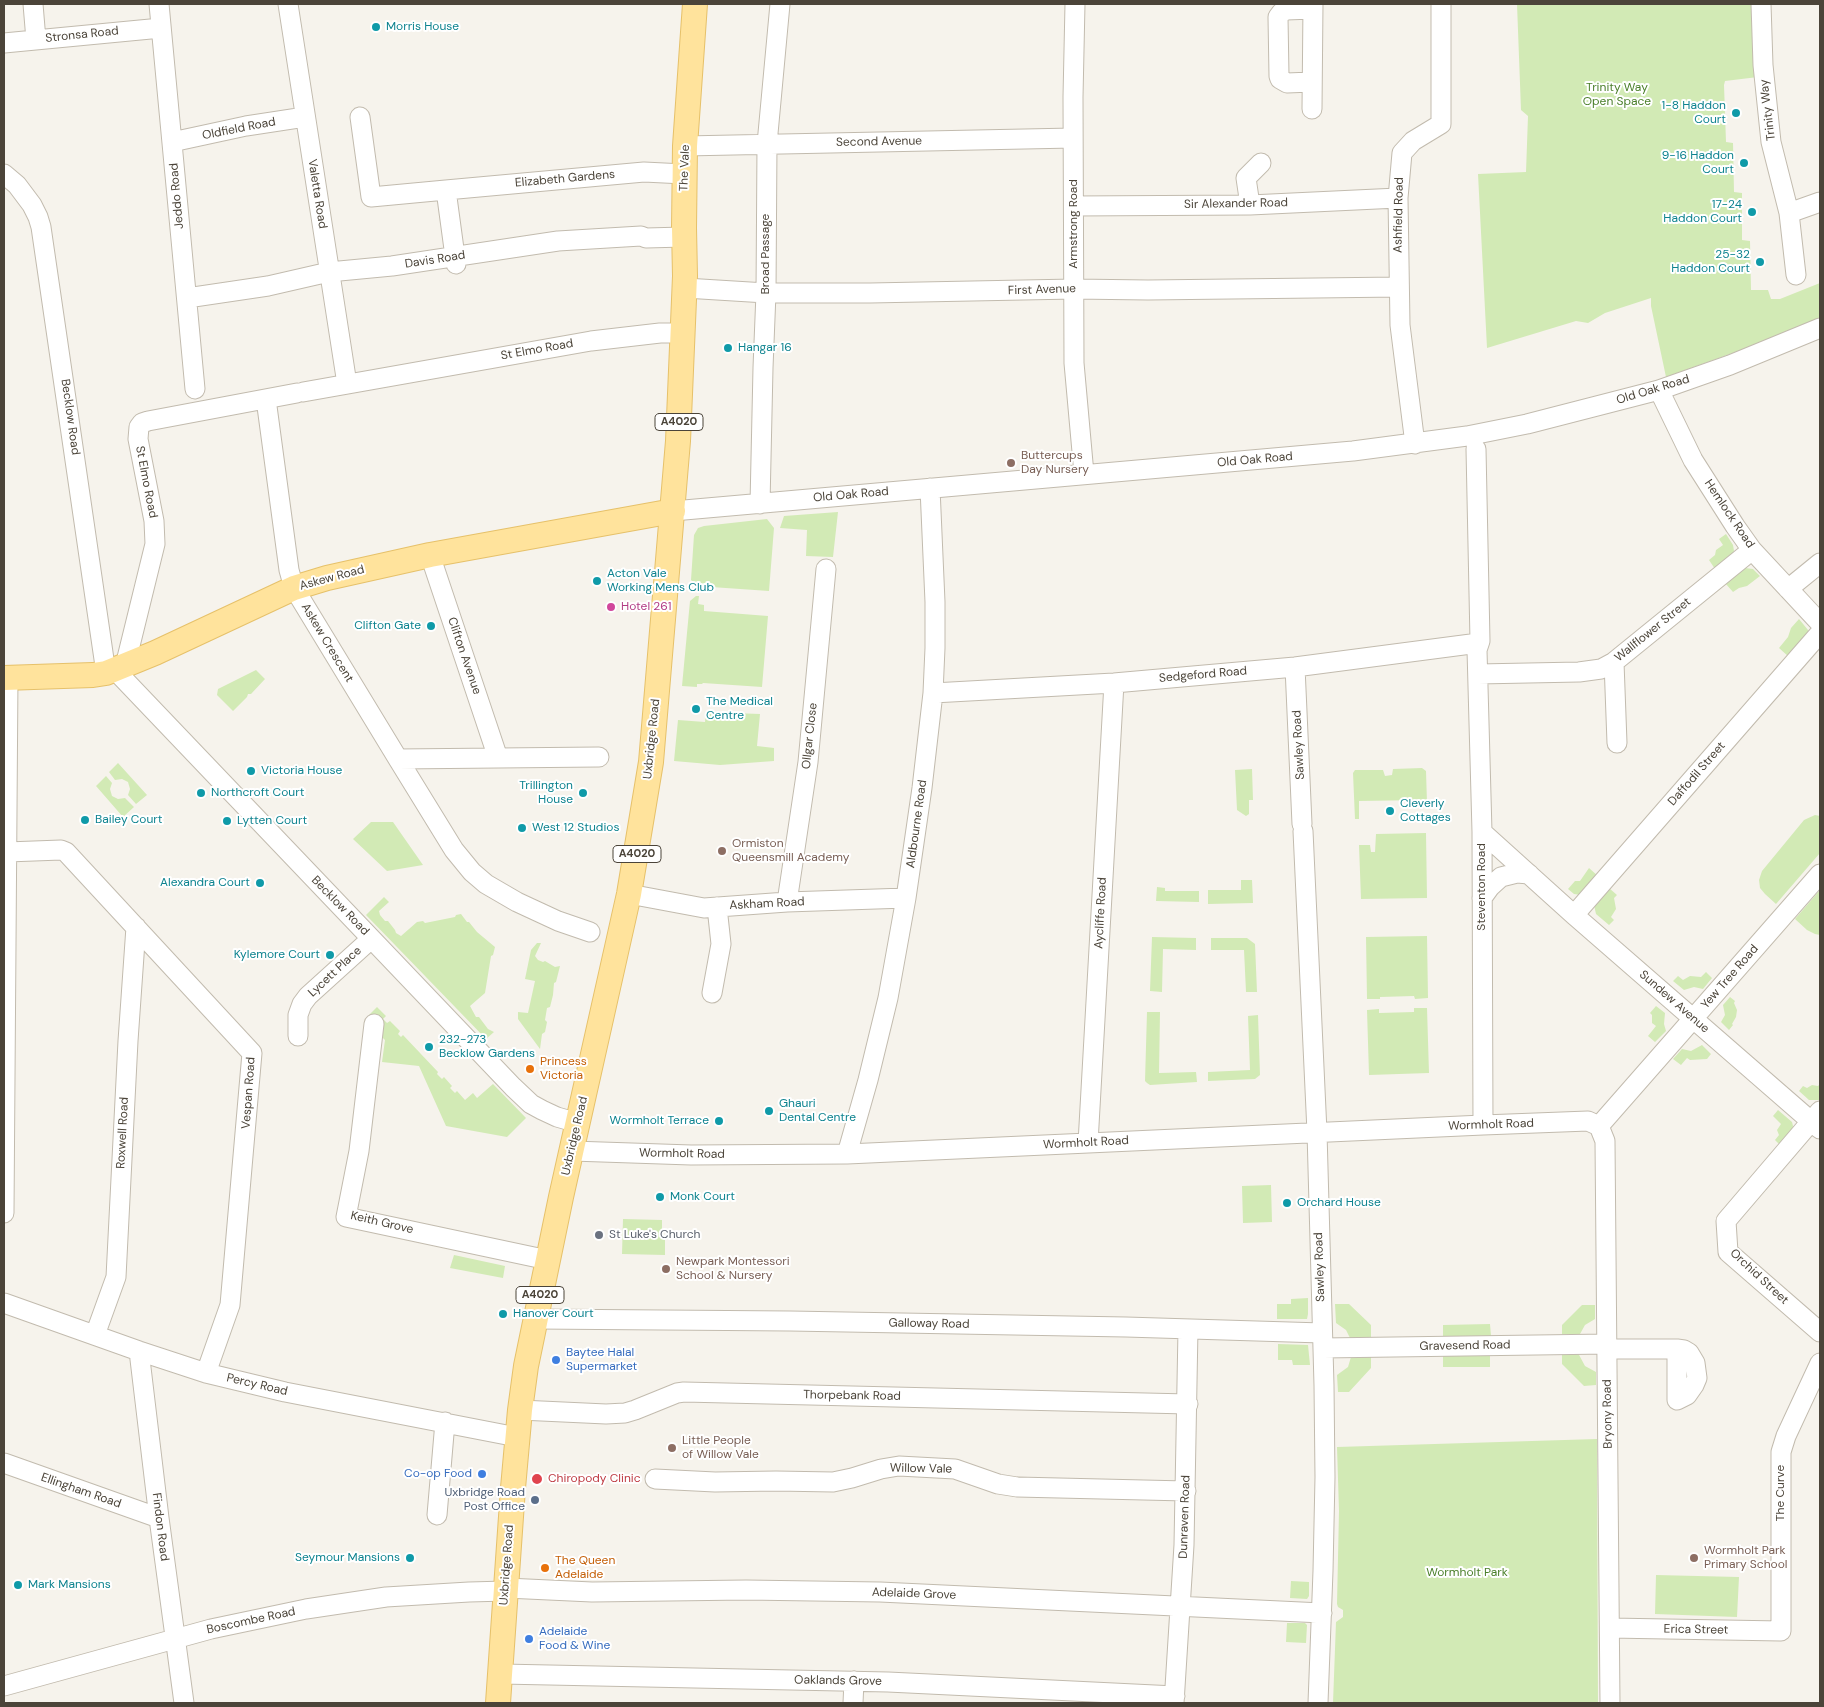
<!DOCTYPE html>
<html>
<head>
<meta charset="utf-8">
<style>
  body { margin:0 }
  #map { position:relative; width:1824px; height:1707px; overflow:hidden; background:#f6f3ec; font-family:"DM Sans",sans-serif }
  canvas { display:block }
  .frame { position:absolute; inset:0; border:5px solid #4b4439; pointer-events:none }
</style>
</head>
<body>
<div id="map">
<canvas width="1824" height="1707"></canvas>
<div class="frame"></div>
</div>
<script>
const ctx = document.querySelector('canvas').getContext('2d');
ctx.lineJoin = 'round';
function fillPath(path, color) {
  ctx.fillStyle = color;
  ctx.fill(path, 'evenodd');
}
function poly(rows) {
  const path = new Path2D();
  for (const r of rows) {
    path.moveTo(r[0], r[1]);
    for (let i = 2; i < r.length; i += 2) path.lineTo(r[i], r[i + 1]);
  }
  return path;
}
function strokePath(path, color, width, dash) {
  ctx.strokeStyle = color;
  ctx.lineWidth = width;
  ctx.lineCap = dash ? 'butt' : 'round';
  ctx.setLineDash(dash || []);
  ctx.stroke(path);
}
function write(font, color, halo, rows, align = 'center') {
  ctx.font = font + ' "DM Sans",sans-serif';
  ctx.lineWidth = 4;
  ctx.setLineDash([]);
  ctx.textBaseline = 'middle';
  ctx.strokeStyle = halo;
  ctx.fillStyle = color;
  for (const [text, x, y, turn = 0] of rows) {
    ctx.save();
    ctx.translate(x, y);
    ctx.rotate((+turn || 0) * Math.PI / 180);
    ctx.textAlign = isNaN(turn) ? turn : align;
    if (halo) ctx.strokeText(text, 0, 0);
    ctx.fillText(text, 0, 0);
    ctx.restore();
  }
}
const green = poly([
  [1517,4,1753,4,1758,77,1725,81,1724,85,1726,142,1733,143,1734,192,1742,193,1742,240,1750,241,1751,290,1768,290,1771,299,1780,299,1820,283,1820,319,1744,349,1666,377,1651,306,1651,298,1605,313,1588,323,1576,321,1487,348,1478,174,1526,172,1528,116,1521,110],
  [838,512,833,557,806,556,807,530,780,528,784,516],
  [767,519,774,528,769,591,697,586,691,580,694,535,698,528,704,526],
  [1726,534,1733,545,1734,551,1732,555,1715,569,1709,560,1715,555,1716,550,1723,545,1719,539],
  [1745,568,1753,569,1760,576,1747,586,1739,588,1733,592,1725,583],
  [696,596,699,596,698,604,704,605,704,611,768,616,762,687,703,683,702,684,697,684,697,687,682,686,690,601],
  [1799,619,1808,630,1808,634,1789,657,1779,648,1788,637,1791,628],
  [256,670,265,679,251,694,248,694,247,697,233,711,217,695,218,689],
  [706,712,760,714,757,746,774,748,774,761,720,765,674,761,678,720,705,722],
  [118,763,147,795,136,804,128,795,130,789,128,782,122,779,115,780,109,772],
  [1422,768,1426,771,1427,803,1422,803,1421,800,1359,801,1359,819,1355,819,1353,773,1355,770,1383,770,1385,776,1392,775,1393,769],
  [1252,769,1253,800,1249,800,1249,814,1246,816,1237,810,1235,770],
  [106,776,112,783,110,789,112,796,118,799,125,798,134,807,123,817,96,786],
  [1815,815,1820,816,1820,853,1776,904,1765,894,1760,888,1759,880,1762,871,1804,820],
  [371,822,393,822,423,865,387,871,353,839],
  [1426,833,1427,898,1361,899,1359,845,1370,845,1371,852,1375,852,1376,834],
  [1589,868,1598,876,1581,895,1574,894,1568,889,1575,881,1580,881],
  [1241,880,1252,880,1253,903,1208,904,1208,890,1241,890],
  [1157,887,1165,888,1165,891,1199,891,1199,902,1156,901],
  [1609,888,1617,895,1614,898,1616,909,1611,917,1614,920,1609,925,1596,914,1594,905],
  [1820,890,1820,935,1815,934,1807,930,1795,919],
  [384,897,389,902,379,911,380,915,385,921,388,921,395,930,396,933,401,936,417,922,423,921,425,923,455,917,456,915,461,914,467,922,469,922,477,932,495,947,493,955,491,956,485,993,470,1006,476,1017,479,1017,488,1029,494,1032,486,1039,366,915],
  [1427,936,1428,998,1415,999,1414,996,1380,997,1380,999,1367,999,1366,937],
  [1152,937,1196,938,1196,950,1163,949,1162,992,1150,991],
  [1211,938,1247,938,1255,944,1257,992,1246,992,1244,950,1211,950],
  [537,943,541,943,535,956,538,960,543,962,545,961,555,967,560,966,556,982,554,983,553,995,550,1007,547,1008,545,1020,547,1022,545,1032,542,1034,540,1049,518,1019,518,1012,528,1013,535,981,525,979,531,950],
  [1706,972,1712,978,1703,989,1694,987,1684,990,1673,981,1678,976,1683,980,1690,976,1701,977],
  [1730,997,1735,1001,1734,1003,1737,1010,1736,1017,1732,1024,1733,1025,1729,1030,1721,1022,1725,1015,1723,1005],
  [1656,1006,1665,1013,1664,1024,1666,1031,1655,1042,1648,1036,1656,1026,1652,1023,1652,1015,1650,1013],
  [377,1007,386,1016,383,1019,387,1023,390,1021,400,1031,398,1034,401,1037,403,1035,438,1072,437,1074,442,1079,444,1077,452,1086,450,1088,455,1093,457,1091,465,1100,473,1093,477,1098,493,1084,526,1118,507,1137,446,1126,419,1066,382,1062,385,1040,376,1031,381,1026,369,1015],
  [1414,1008,1427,1008,1429,1073,1369,1075,1367,1010,1379,1009,1379,1013,1414,1012],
  [1147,1012,1160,1012,1159,1073,1196,1072,1197,1082,1150,1085,1147,1083,1145,1081],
  [1258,1015,1260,1075,1255,1079,1208,1081,1208,1072,1250,1070,1248,1016],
  [1702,1045,1711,1054,1707,1059,1690,1060,1687,1058,1681,1065,1673,1059,1682,1049,1691,1051],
  [1820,1084,1820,1100,1809,1100,1799,1091,1803,1086,1807,1088,1812,1085,1818,1086],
  [1778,1110,1792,1122,1793,1126,1792,1131,1780,1145,1775,1140,1779,1135,1777,1130,1781,1124,1773,1116],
  [1271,1185,1272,1222,1243,1223,1242,1186],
  [623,1219,662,1220,662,1237,665,1238,665,1255,622,1254],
  [454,1255,505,1266,503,1278,450,1268],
  [1308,1298,1308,1314,1307,1319,1277,1319,1277,1304,1291,1304,1291,1299],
  [1335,1304,1349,1304,1371,1325,1371,1338,1350,1338,1346,1330,1336,1323],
  [1582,1305,1595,1305,1595,1319,1585,1325,1580,1334,1562,1334,1562,1325],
  [1490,1324,1491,1336,1443,1337,1443,1325],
  [1278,1344,1308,1345,1310,1365,1293,1365,1292,1360,1278,1360],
  [1562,1353,1578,1353,1585,1366,1596,1372,1596,1385,1584,1386,1562,1364],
  [1490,1354,1490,1367,1443,1367,1443,1355],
  [1351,1357,1371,1357,1371,1368,1349,1392,1338,1392,1337,1375,1348,1367],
  [1597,1439,1598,1703,1333,1703,1336,1622,1343,1617,1343,1610,1338,1607,1337,1604,1339,1511,1337,1447],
  [1656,1575,1739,1577,1737,1617,1655,1614],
  [1291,1581,1309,1582,1309,1596,1307,1599,1290,1598],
  [1287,1623,1305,1623,1307,1625,1306,1643,1286,1642]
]);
const minor = poly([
  [33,4,36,40],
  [159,4,195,389],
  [288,4,347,384],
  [1075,4,1073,97,1074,363,1084,474],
  [1761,4,1763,65,1771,142,1789,213,1796,275],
  [4,43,161,28],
  [1312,82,1287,83,1280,79,1279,76,1278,17,1281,13,1286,10,1313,9],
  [1312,109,1313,4],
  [360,117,371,197,446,190,456,264],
  [172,142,246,126,305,117],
  [685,146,1073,138],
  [4,174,17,185,32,205,38,217,41,227,106,673],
  [446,190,644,172,684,174],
  [1250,205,1246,178,1261,163],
  [1074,206,1250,205,1398,198],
  [1789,213,1820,202],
  [685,288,766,293,870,293,1074,289,1148,290,1399,287],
  [187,298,268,286,329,272,392,266,558,241,641,236,646,238,684,237],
  [1659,390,1693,460,1735,526,1752,550,1820,623],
  [303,392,591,341,660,333,683,333],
  [266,399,289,570,294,588,398,759,454,850,472,872,486,884,517,902,558,921,590,932],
  [1415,444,1400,325,1398,198,1402,153,1413,141,1441,124,1441,4],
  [1476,449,1480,641,1477,650,1482,832,1483,1125],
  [760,504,763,368,766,293,767,144,780,4],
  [673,511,1353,451,1467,436,1527,424,1659,390,1730,365,1820,328],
  [430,555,498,758],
  [1788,589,1820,563],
  [1614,662,1617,743],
  [125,666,155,544,154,521,138,439,139,427,142,423,148,421,297,393],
  [1295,667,1302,824],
  [115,670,513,1087,531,1104,542,1110,557,1117,578,1123],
  [1478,674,1579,672,1601,669,1614,662,1752,550],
  [933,693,1114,683,1295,667,1471,644],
  [398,759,599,757],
  [1303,831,1317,1132,1324,1385,1325,1477,1323,1571,1318,1703],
  [1482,832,1574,915,1820,1129],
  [7,852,61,850,66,852,252,1053,230,1305,206,1373],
  [629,894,704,908,787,902,906,898],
  [1482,898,1490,887,1501,877,1517,873,1529,874],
  [787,902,808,762,826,569],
  [1574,915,1820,633],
  [712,993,721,944,717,907],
  [374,1024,359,1151,346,1217,548,1260],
  [298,1036,298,1015,302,1004,308,996,371,939],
  [1820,1111,1726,1221,1728,1252,1820,1332],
  [1599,1126,1605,1141,1610,1703],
  [1599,1126,1820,874],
  [1088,1143,1114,683],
  [572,1151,691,1155,847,1154,1483,1125,1588,1121,1599,1126],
  [847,1154,868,1080,888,998,906,898,922,788,933,693,935,648,935,602,930,488],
  [4,1213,8,677],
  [4,1303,139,1351,206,1373,285,1392,517,1437],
  [535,1319,790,1321,1126,1327,1322,1333],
  [95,1335,116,1277,128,1041,136,927],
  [1323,1348,1607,1344],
  [1607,1349,1677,1349,1684,1350,1689,1353,1695,1363,1697,1378,1694,1385,1687,1395,1677,1400,1677,1349],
  [139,1351,159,1518,184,1703],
  [520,1410,606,1414,625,1413,635,1410,677,1393,684,1392,1188,1404],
  [4,1463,159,1518],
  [655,1479,715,1482,776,1481,833,1482,852,1478,881,1469,899,1466,955,1469,998,1484,1017,1487,1186,1491],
  [437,1515,445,1422],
  [506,1588,592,1592,746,1590,880,1592,1322,1613],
  [1610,1628,1781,1631,1781,1452,1786,1436,1820,1363],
  [501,1674,888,1682,1175,1696],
  [4,1686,211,1629,306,1609,386,1597,469,1592,506,1591],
  [853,1703,854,1681],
  [1174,1703,1184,1545,1188,1329]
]);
const major = poly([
  [4,678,93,675,106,673,155,653,294,588,327,578,430,555,673,511],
  [498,1703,513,1488,520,1410,526,1366,561,1197,629,894,651,762,678,441,685,276,684,228,685,146,695,4]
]);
const markers = [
  [376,27,5,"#0f9aa8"],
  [1736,113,5,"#0f9aa8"],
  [1744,163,5,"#0f9aa8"],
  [1752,212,5,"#0f9aa8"],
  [1760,262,5,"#0f9aa8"],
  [728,348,5,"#0f9aa8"],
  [1011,463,5,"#8d6e63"],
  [597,581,5,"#0f9aa8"],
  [611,607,5,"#d1479c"],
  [431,626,5,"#0f9aa8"],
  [696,709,5,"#0f9aa8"],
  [251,771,5,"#0f9aa8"],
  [201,793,5,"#0f9aa8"],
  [583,793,5,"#0f9aa8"],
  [1390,811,5,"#0f9aa8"],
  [85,820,5,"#0f9aa8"],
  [227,821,5,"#0f9aa8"],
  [522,828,5,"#0f9aa8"],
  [722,851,5,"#8d6e63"],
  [260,883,5,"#0f9aa8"],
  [330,955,5,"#0f9aa8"],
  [429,1047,5,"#0f9aa8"],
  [530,1069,5,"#e8710a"],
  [769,1111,5,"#0f9aa8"],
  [719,1121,5,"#0f9aa8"],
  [660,1197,5,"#0f9aa8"],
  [1287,1203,5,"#0f9aa8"],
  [599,1235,5,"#6b7280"],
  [666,1269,5,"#8d6e63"],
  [503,1314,5,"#0f9aa8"],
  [556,1360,5,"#3f7fe0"],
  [672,1448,5,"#8d6e63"],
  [482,1474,5,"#3f7fe0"],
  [537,1479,6,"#e0444e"],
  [535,1500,5,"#5c6f8a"],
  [410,1558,5,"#0f9aa8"],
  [1694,1558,5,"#8d6e63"],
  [545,1568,5,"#e8710a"],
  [18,1585,5,"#0f9aa8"],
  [529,1639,5,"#3f7fe0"]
];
const shields = [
  [679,422,48],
  [637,854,48],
  [540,1295,48]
];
const shieldNames = [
  ["A4020",679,422],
  ["A4020",637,854],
  ["A4020",540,1295]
];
const cultureNames = [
  ["Morris House",386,27],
  ["1-8 Haddon",1726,106,"right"],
  ["Court",1726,120,"right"],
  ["9-16 Haddon",1734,156,"right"],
  ["Court",1734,170,"right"],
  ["17-24",1742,205,"right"],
  ["Haddon Court",1742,219,"right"],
  ["25-32",1750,255,"right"],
  ["Haddon Court",1750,269,"right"],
  ["Hangar 16",738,348],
  ["Acton Vale",607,574],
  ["Working Mens Club",607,588],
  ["Clifton Gate",421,626,"right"],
  ["The Medical",706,702],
  ["Centre",706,716],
  ["Victoria House",261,771],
  ["Trillington",573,786,"right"],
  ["House",573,800,"right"],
  ["Northcroft Court",211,793],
  ["Cleverly",1400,804],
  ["Cottages",1400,818],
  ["Bailey Court",95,820],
  ["Lytten Court",237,821],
  ["West 12 Studios",532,828],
  ["Alexandra Court",250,883,"right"],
  ["Kylemore Court",320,955,"right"],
  ["232-273",439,1040],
  ["Becklow Gardens",439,1054],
  ["Ghauri",779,1104],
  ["Dental Centre",779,1118],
  ["Wormholt Terrace",709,1121,"right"],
  ["Monk Court",670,1197],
  ["Orchard House",1297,1203],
  ["Hanover Court",513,1314],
  ["Seymour Mansions",400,1558,"right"],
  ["Mark Mansions",28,1585]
];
const streetNames = [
  ["Stronsa Road",82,35,-6],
  ["Trinity Way",1768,110,-97],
  ["Oldfield Road",239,129,-11],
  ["Second Avenue",879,142,-1],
  ["The Vale",685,168,-88],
  ["Elizabeth Gardens",565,179,-5],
  ["Valetta Road",317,194,81],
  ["Jeddo Road",177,196,-95],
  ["Sir Alexander Road",1236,204,-1],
  ["Ashfield Road",1399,215,-89],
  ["Armstrong Road",1074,224,-90],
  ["Broad Passage",766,254,-90],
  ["Davis Road",435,260,-9],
  ["First Avenue",1042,290,-2],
  ["St Elmo Road",537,350,-10],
  ["Old Oak Road",1653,390,-17],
  ["Becklow Road",70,417,82],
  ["Old Oak Road",1255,460,-5],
  ["St Elmo Road",146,482,79],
  ["Old Oak Road",851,495,-5],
  ["Hemlock Road",1729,514,56],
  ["Askew Road",332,578,-15],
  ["Wallflower Street",1653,630,-39],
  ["Askew Crescent",327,643,59],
  ["Clifton Avenue",464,656,71],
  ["Sedgeford Road",1203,675,-5],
  ["Ollgar Close",810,736,-84],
  ["Uxbridge Road",652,739,-84],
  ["Sawley Road",1299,745,-93],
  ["Daffodil Street",1697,774,-49],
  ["Aldbourne Road",917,824,-82],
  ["Steventon Road",1482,887,-90],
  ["Askham Road",767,904,-3],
  ["Becklow Road",340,906,46],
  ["Aycliffe Road",1101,913,-87],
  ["Lycett Place",335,972,-43],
  ["Yew Tree Road",1730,977,-49],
  ["Sundew Avenue",1674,1002,41],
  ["Vespan Road",249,1093,-86],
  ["Wormholt Road",1491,1125,-2],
  ["Roxwell Road",123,1133,-87],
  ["Uxbridge Road",575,1136,-77],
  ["Wormholt Road",1086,1143,-3],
  ["Wormholt Road",682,1154,1],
  ["Keith Grove",382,1223,13],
  ["Sawley Road",1320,1267,-92],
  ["Orchid Street",1759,1277,43],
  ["Galloway Road",929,1324,1],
  ["Gravesend Road",1465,1346,-1],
  ["Percy Road",257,1385,13],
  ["Thorpebank Road",852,1396,1],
  ["Bryony Road",1608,1414,-91],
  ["Willow Vale",921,1469,1],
  ["Ellingham Road",81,1491,19],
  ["The Curve",1781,1493,-90],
  ["Dunraven Road",1185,1517,-88],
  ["Findon Road",160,1527,83],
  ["Uxbridge Road",507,1565,-86],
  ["Adelaide Grove",914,1594,2],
  ["Boscombe Road",251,1621,-12],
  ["Erica Street",1696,1630,1],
  ["Oaklands Grove",838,1681,1]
];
const parkNames = [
  ["Trinity Way",1617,88],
  ["Open Space",1617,102],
  ["Wormholt Park",1467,1573]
];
const educationNames = [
  ["Buttercups",1021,456],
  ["Day Nursery",1021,470],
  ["Ormiston",732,844],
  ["Queensmill Academy",732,858],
  ["Newpark Montessori",676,1262],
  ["School & Nursery",676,1276],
  ["Little People",682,1441],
  ["of Willow Vale",682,1455],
  ["Wormholt Park",1704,1551],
  ["Primary School",1704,1565]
];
const hotelNames = [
  ["Hotel 261",621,607]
];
const foodNames = [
  ["Princess",540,1062],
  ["Victoria",540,1076],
  ["The Queen",555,1561],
  ["Adelaide",555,1575]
];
const worshipNames = [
  ["St Luke's Church",609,1235]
];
const shopNames = [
  ["Baytee Halal",566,1353],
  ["Supermarket",566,1367],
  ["Co-op Food",472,1474,"right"],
  ["Adelaide",539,1632],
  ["Food & Wine",539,1646]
];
const healthNames = [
  ["Chiropody Clinic",548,1479]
];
const serviceNames = [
  ["Uxbridge Road",525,1493],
  ["Post Office",525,1507]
];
fillPath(green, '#d2eab5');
strokePath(minor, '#c2bbae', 21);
strokePath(major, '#e6c16a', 26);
strokePath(minor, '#fff', 19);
strokePath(major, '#ffe39c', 24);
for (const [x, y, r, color] of markers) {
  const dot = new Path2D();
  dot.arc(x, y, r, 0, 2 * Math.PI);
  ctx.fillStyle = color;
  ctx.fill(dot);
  strokePath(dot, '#fff', 2);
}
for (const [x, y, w] of shields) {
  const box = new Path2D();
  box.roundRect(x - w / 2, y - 8.5, w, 17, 4);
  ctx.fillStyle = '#fff';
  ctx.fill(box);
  strokePath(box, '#4b4439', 1);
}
write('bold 11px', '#4b4439', null, shieldNames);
write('12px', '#0d838f', '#fff', cultureNames, 'left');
write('12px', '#4b4439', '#fff', streetNames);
write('12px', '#4a7f2a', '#fff', parkNames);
write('12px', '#785e54', '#fff', educationNames, 'left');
write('12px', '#b23c85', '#fff', hotelNames, 'left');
write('12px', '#c56008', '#fff', foodNames, 'left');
write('12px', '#5b616d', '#fff', worshipNames, 'left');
write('12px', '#366cbe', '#fff', shopNames, 'left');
write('12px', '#be3a42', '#fff', healthNames, 'left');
write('12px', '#4e5e75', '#fff', serviceNames, 'right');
</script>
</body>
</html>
